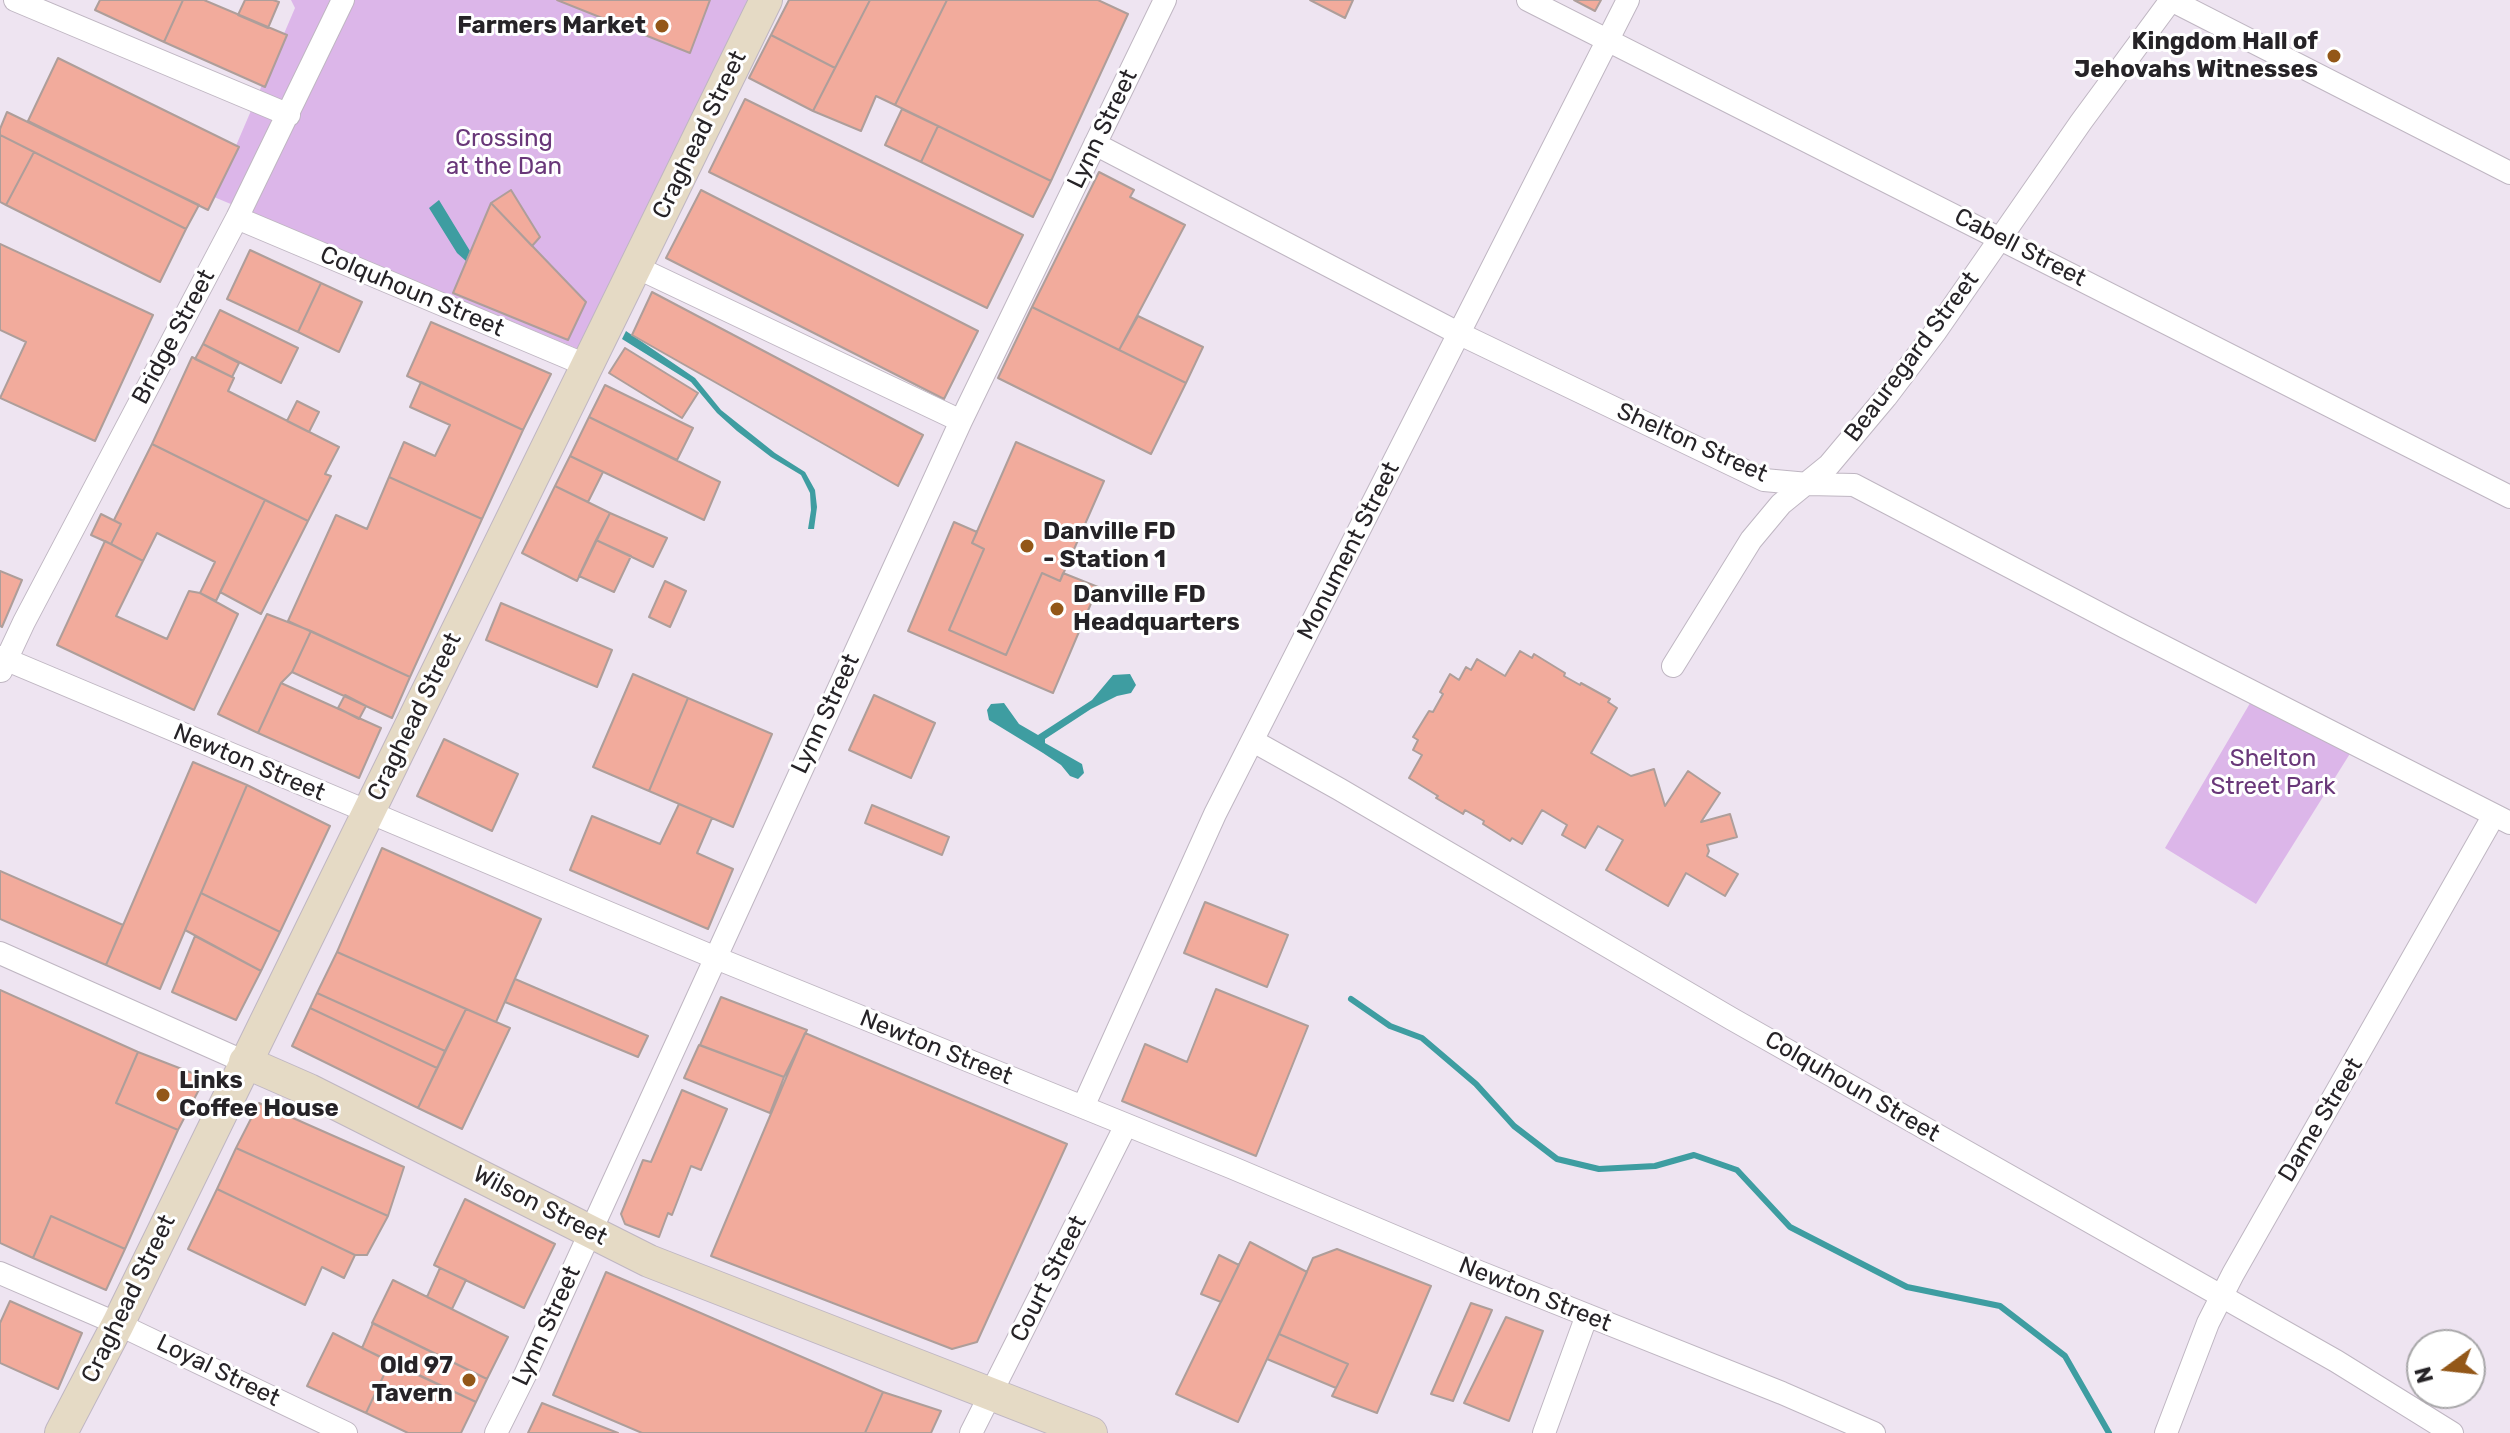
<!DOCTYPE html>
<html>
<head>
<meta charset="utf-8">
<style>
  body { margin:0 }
  #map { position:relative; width:2510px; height:1433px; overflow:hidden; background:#eee4f1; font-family:Rubik,sans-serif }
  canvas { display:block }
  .north { position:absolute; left:2406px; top:1329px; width:80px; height:80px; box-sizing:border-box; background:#fff; border:2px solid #a8a7a9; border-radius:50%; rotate:255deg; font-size:22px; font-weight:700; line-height:32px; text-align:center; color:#262327 }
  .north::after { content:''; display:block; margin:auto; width:28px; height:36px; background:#935718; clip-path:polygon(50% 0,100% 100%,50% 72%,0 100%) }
</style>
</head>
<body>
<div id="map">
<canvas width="2510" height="1433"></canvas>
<div class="north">N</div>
</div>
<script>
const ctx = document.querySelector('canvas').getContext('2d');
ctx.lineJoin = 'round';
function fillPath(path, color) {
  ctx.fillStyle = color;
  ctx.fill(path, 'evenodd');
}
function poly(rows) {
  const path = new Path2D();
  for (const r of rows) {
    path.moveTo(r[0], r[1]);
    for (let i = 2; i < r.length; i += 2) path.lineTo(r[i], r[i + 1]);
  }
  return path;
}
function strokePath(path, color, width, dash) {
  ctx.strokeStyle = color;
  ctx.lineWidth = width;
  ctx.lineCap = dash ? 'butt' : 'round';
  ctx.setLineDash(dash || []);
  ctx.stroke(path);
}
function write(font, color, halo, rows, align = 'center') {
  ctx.font = font + ' Rubik,sans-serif';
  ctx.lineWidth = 6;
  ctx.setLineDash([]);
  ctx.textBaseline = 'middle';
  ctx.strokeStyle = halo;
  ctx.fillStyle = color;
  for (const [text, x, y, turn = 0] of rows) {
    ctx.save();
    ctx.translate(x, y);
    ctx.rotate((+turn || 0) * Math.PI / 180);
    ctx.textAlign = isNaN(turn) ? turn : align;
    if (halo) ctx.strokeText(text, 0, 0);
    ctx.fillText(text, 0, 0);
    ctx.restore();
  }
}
const green = poly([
  [291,0,750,0,578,349,214,197,295,8],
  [2256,693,2356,744,2256,904,2165,848]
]);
const water = poly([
  [439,200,470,251,466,261,457,253,429,208],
  [626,331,695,378,721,410,775,453,805,472,815,490,817,507,814,529,808,529,811,510,810,493,801,475,771,457,737,431,717,413,691,382,622,339],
  [1130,674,1136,685,1131,693,1117,696,1091,709,1045,739,1045,743,1082,764,1084,773,1078,779,1070,776,1061,765,1043,753,989,720,987,710,991,704,1004,703,1019,724,1038,735,1092,700,1113,675]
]);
const stream = poly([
  [1351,999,1390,1026,1422,1038,1476,1084,1514,1126,1557,1159,1599,1169,1655,1166,1694,1155,1737,1170,1790,1227,1907,1287,2000,1306,2065,1356,2109,1433]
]);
const building = poly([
  [100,0,183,0,164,42,95,10,100,0],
  [183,0,204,0,287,35,265,87,164,42,183,0],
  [245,0,273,0,279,2,268,28,238,15,245,0],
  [557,0,710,0,690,53,557,0],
  [789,0,870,0,835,68,771,35,789,0],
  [870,0,947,0,895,105,876,96,861,131,813,111,870,0],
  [947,0,1098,0,1128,14,1051,181,895,105,947,0],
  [1310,0,1353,0,1345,18,1310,0],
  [1574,0,1601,0,1595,11,1574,0],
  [771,35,835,68,813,111,749,78,771,35],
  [58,58,239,147,208,210,28,121,58,58],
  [745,99,1023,235,987,308,709,172,745,99],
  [902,109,938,126,921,162,885,145,902,109],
  [7,112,199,205,186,229,0,135,0,129,7,112],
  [938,126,1051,181,1033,217,921,162,938,126],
  [0,135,34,152,6,205,0,202,0,135],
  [34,152,186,229,160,282,6,205,34,152],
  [1099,172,1134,190,1130,197,1185,225,1119,350,1032,307,1099,172],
  [511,190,540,237,532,246,491,203,511,190],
  [701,190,978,331,944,399,666,258,701,190],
  [491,203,586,302,568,340,453,293,491,203],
  [0,244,153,315,95,441,0,398,26,342,0,330,0,244],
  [250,250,321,283,298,332,227,299,250,250],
  [321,283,362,302,339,352,298,332,321,283],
  [652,292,923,435,898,486,632,335,652,292],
  [1032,307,1186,383,1151,454,998,378,1032,307],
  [220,310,298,348,281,383,203,344,220,310],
  [1138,316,1203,347,1186,383,1119,350,1138,316],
  [431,322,551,374,523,430,407,376,431,322],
  [203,344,239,363,232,377,195,359,203,344],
  [625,348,698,393,682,418,609,373,625,348],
  [192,357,234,378,228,391,339,447,325,474,331,476,308,521,152,444,192,357],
  [421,382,523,430,482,519,389,477,404,442,435,456,450,425,410,407,421,382],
  [605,385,693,428,677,460,589,417,605,385],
  [297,401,319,412,309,432,287,421,297,401],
  [589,417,720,482,704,520,570,456,589,417],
  [1016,442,1104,481,1060,581,1042,573,1006,655,949,630,984,549,972,543,1016,442],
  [152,444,265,500,216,601,200,593,215,562,157,533,143,561,111,544,121,524,114,520,152,444],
  [570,456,603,472,588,502,555,486,570,456],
  [389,477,482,519,410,677,288,621,336,515,367,529,389,477],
  [555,486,610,513,577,581,522,553,555,486],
  [265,500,308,521,261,614,220,592,265,500],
  [610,513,667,538,653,567,596,540,610,513],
  [101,514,121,524,111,544,91,535,101,514],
  [954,522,977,532,972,543,984,549,949,630,1006,655,1042,573,1060,581,1063,573,1098,587,1053,693,908,631,954,522],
  [596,540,631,556,614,592,579,576,596,540],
  [105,541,143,561,116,616,167,639,189,591,200,593,238,614,194,710,57,645,105,541],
  [0,571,22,580,2,627,0,626,0,571],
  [665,581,686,591,670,627,649,617,665,581],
  [501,603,612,650,597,687,486,640,501,603],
  [267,614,311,631,292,672,281,683,258,733,218,714,267,614],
  [311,631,410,677,392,718,292,672,311,631],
  [1520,651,1532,658,1534,654,1565,673,1564,676,1580,685,1581,683,1610,699,1608,702,1617,708,1591,753,1631,776,1654,769,1665,806,1688,771,1720,793,1701,822,1730,814,1737,837,1707,845,1709,851,1707,856,1738,874,1725,896,1686,873,1668,906,1606,870,1623,840,1598,826,1585,848,1562,835,1567,825,1542,810,1522,844,1512,838,1510,841,1483,824,1484,821,1465,810,1463,814,1436,798,1438,796,1409,778,1422,755,1413,750,1418,740,1413,737,1429,711,1433,712,1443,694,1440,692,1450,674,1459,680,1466,667,1471,670,1477,659,1505,676,1520,651],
  [633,674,688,698,649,791,593,767,633,674],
  [281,683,381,728,359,778,258,733,281,683],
  [345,695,366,706,359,719,338,708,345,695],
  [874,695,935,723,911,778,849,750,874,695],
  [688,698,772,734,733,827,649,791,688,698],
  [444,739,518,774,492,831,417,796,444,739],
  [193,762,247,785,160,989,106,965,193,762],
  [247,785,330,826,280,932,201,893,247,785],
  [679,804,712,818,697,853,733,869,708,929,570,870,592,816,660,844,679,804],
  [872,805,949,837,942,855,865,823,872,805],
  [382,848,541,919,496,1022,337,952,382,848],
  [0,871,123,925,106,965,0,919,0,871],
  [201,893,280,932,261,971,185,930,201,893],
  [1205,902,1288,935,1267,987,1184,953,1205,902],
  [195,936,261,971,236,1020,172,992,195,936],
  [337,952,466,1009,445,1051,317,993,337,952],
  [515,979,648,1036,638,1057,505,1002,515,979],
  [1216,989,1308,1026,1256,1156,1122,1101,1145,1044,1187,1062,1216,989],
  [0,990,138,1052,116,1103,178,1130,125,1249,51,1216,33,1258,0,1243,0,990],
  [317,993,445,1051,437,1068,310,1008,317,993],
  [721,997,807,1030,784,1077,700,1045,721,997],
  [310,1008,437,1068,418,1108,292,1046,310,1008],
  [466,1009,510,1028,462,1129,418,1108,466,1009],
  [805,1033,1067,1144,977,1342,952,1349,711,1256,805,1033],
  [699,1045,784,1077,770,1113,684,1078,699,1045],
  [138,1052,205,1078,178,1130,116,1103,138,1052],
  [682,1090,727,1109,701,1170,691,1166,672,1215,668,1213,659,1237,625,1224,621,1214,643,1160,651,1162,682,1090],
  [259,1103,404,1167,388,1216,236,1148,259,1103],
  [236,1148,388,1216,367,1255,355,1255,217,1189,236,1148],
  [217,1189,355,1255,344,1278,322,1267,305,1305,188,1249,217,1189],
  [465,1199,555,1244,524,1308,434,1265,465,1199],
  [51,1216,125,1249,106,1290,33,1258,51,1216],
  [1250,1242,1307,1272,1238,1422,1176,1394,1250,1242],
  [1337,1249,1431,1286,1377,1413,1332,1396,1348,1364,1279,1334,1313,1258,1337,1249],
  [1219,1255,1239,1265,1221,1302,1201,1294,1219,1255],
  [440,1268,466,1280,452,1309,427,1297,440,1268],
  [606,1272,883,1392,865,1433,642,1433,553,1395,606,1272],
  [393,1280,508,1337,487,1379,372,1323,393,1280],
  [10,1301,82,1333,58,1389,0,1363,0,1323,10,1301],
  [1471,1303,1492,1310,1453,1401,1431,1394,1471,1303],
  [1506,1317,1543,1331,1509,1421,1464,1403,1506,1317],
  [373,1323,487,1379,476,1402,362,1348,373,1323],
  [333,1333,390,1362,366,1413,307,1386,333,1333],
  [1279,1334,1348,1364,1336,1388,1267,1359,1279,1334],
  [390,1362,476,1402,461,1433,408,1433,366,1413,390,1362],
  [883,1392,941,1411,931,1433,865,1433,883,1392],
  [542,1403,618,1433,528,1433,542,1403]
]);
const street = poly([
  [15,0,289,115],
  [1528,0,2510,497],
  [1095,144,1460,334,1764,480,1808,484,1854,485,2125,627,2510,823],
  [237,218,588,366],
  [636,267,961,421],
  [0,657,716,958,1233,1168,1464,1266,1782,1393,1874,1433],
  [1673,666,1751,540,1781,504,1829,465,1886,397,1936,331,2081,122,2171,0,2510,173],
  [1,671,24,622,237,218,343,0],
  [1253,741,1339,789,1732,1019,2336,1361,2452,1433],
  [0,953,245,1062],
  [1083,1107,1215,814,1628,0],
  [0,1273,118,1324,346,1433],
  [496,1433,525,1375,961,421,1165,0],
  [971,1433,1126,1125],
  [1544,1433,1587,1315],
  [2166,1433,2208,1323,2233,1274,2494,815]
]);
const secondary = poly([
  [245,1062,309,1090,649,1261,1091,1433],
  [61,1433,118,1324,766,0]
]);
const markers = [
  [662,26,8,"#935718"],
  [2334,56,8,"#935718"],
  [1027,546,8,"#935718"],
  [1057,609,8,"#935718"],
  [163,1095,8,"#935718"],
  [469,1380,8,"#935718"]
];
const poiNames = [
  ["Farmers Market",646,26],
  ["Kingdom Hall of",2318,42],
  ["Jehovahs Witnesses",2318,70],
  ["Danville FD",1043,532,"left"],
  ["- Station 1",1043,560,"left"],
  ["Danville FD",1073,595,"left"],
  ["Headquarters",1073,623,"left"],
  ["Links",179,1081,"left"],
  ["Coffee House",179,1109,"left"],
  ["Old 97",453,1366],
  ["Tavern",453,1394]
];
const streetNames = [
  ["Lynn Street",1103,129,-64],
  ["Craghead Street",700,135,-64],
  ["Cabell Street",2020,248,27],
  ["Colquhoun Street",412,292,23],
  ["Bridge Street",174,337,-62],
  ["Beauregard Street",1912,357,-53],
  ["Shelton Street",1692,443,24],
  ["Monument Street",1349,551,-63],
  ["Lynn Street",826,714,-65],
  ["Craghead Street",415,717,-64],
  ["Newton Street",249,763,23],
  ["Newton Street",936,1048,22],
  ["Colquhoun Street",1852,1087,30],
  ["Dame Street",2321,1120,-59],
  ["Wilson Street",540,1206,27],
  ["Court Street",1049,1279,-63],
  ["Newton Street",1535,1295,22],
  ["Craghead Street",129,1299,-64],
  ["Lynn Street",547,1326,-65],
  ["Loyal Street",218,1371,26]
];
const parkNames = [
  ["Crossing",504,139],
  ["at the Dan",504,167],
  ["Shelton",2273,759],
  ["Street Park",2273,787]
];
fillPath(green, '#dcb6e9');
fillPath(water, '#3e9da1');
strokePath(stream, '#3e9da1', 6);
fillPath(building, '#f2ab9c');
strokePath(building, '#ae9e9a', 2);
strokePath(street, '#bfb6c2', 24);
strokePath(secondary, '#bfb6c2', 34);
strokePath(street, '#fff', 22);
strokePath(secondary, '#e5dac5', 32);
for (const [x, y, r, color] of markers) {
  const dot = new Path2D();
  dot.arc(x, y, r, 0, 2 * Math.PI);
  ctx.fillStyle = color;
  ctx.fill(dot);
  strokePath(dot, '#fff', 3);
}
write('bold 24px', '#262327', '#fff', poiNames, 'right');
write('24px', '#262327', '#fff', streetNames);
write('24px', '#693779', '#fff', parkNames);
</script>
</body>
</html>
